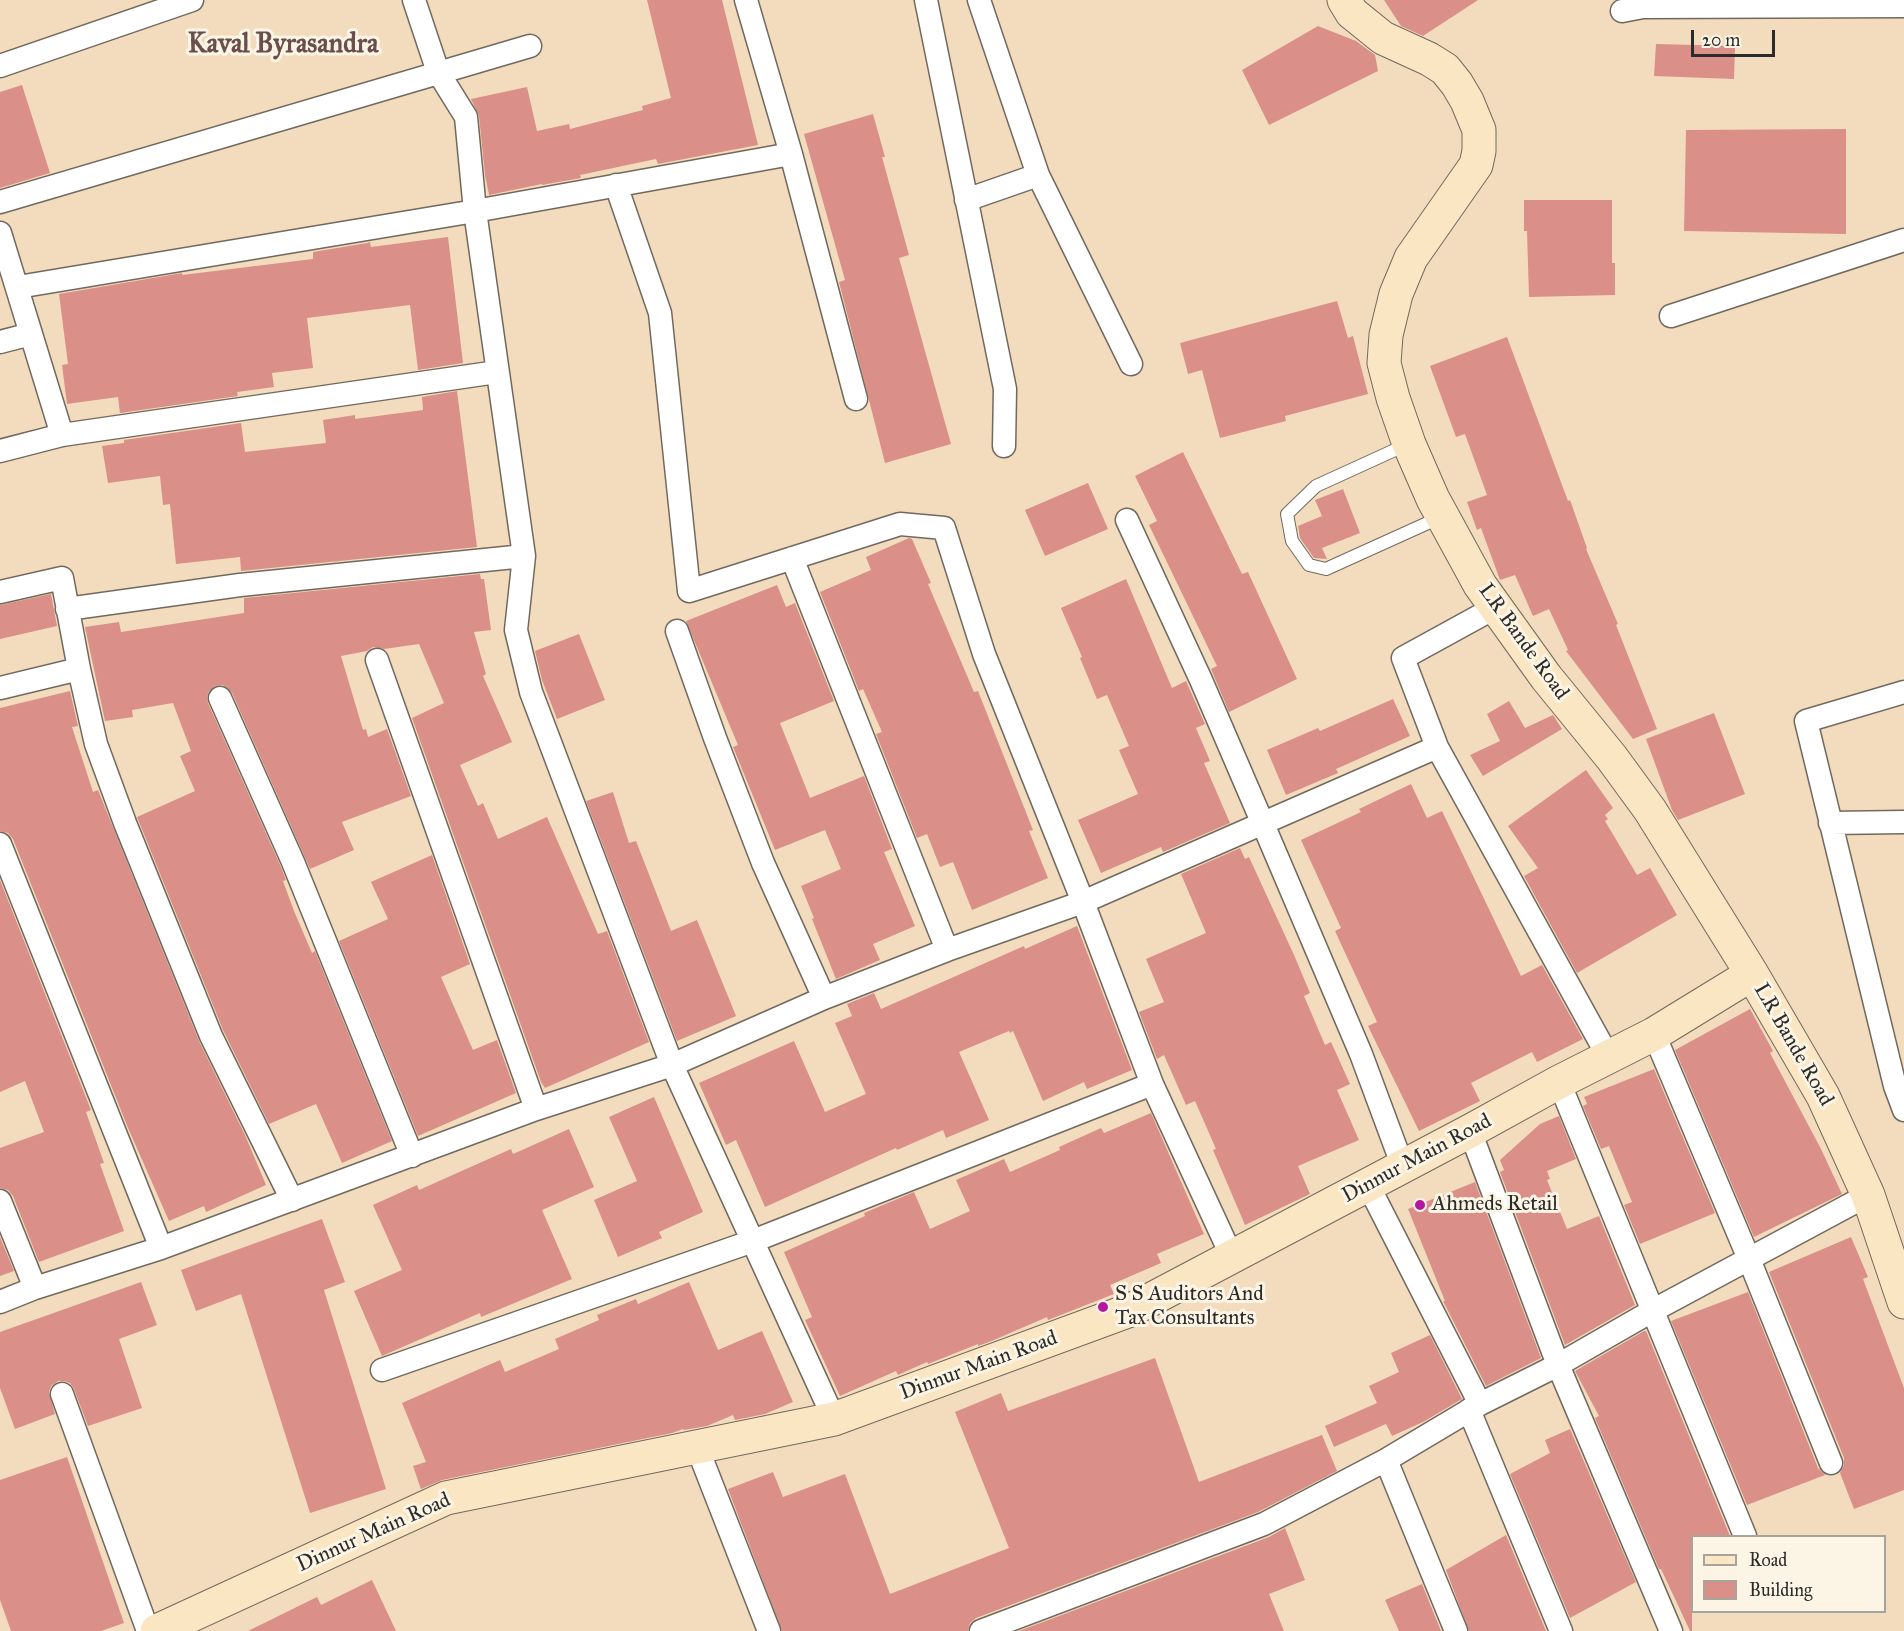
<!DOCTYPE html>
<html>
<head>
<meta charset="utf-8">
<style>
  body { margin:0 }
  #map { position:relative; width:1904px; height:1631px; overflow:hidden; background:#f3dcbd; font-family:"IM FELL Great Primer",serif }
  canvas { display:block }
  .legend { position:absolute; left:1691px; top:1535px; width:195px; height:78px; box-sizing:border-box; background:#fcf5e5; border:2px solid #a8a49b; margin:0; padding:8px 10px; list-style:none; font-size:18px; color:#2b2b2b }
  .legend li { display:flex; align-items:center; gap:12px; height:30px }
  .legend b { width:30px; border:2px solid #a8a49b }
  .scale { position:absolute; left:1691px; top:30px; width:84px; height:27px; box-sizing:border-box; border:3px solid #2b2b2b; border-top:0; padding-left:8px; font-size:18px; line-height:21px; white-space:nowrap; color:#2b2b2b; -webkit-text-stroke:4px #fcf5e5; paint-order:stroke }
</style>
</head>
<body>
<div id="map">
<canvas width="1904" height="1631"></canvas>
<ul class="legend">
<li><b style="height:8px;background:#fbe6c4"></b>Road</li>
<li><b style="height:16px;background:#db8f89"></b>Building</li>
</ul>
<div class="scale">20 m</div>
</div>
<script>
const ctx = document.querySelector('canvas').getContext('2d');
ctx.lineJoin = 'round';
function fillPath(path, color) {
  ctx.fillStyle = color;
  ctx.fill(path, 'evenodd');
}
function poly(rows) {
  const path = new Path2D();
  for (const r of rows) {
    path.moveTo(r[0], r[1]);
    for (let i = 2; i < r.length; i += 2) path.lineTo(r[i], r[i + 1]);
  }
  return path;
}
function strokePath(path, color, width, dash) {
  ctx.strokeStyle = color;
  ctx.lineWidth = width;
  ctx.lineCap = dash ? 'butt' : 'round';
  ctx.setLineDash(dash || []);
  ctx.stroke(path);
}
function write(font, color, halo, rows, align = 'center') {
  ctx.font = font + ' "IM FELL Great Primer",serif';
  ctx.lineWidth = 6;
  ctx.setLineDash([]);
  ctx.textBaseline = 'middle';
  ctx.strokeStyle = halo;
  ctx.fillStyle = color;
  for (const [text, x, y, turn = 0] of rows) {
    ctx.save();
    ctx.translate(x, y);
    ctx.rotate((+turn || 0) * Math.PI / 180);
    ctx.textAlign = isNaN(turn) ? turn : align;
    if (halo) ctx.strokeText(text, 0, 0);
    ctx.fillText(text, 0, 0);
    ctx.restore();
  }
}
const building = poly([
  [647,0,722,0,758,145,658,164,656,159,580,175,581,178,542,185,542,184,489,195,485,175,479,116,471,99,527,87,537,131,569,124,570,129,643,110,642,106,671,98],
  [1384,0,1478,0,1423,36,1401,26],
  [1318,26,1356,41,1375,55,1378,71,1269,125,1242,70],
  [1656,44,1735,46,1734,79,1654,76],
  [22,85,50,173,0,188,0,92],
  [873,114,885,157,882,157,909,255,899,258,951,444,885,463,839,282,845,280,804,134],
  [1846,129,1846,234,1684,231,1686,130],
  [1524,200,1612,200,1612,263,1615,263,1615,295,1529,297,1527,231,1524,231],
  [448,237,463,363,418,370,410,305,307,318,313,368,272,373,274,387,237,392,238,396,120,413,118,397,67,404,62,365,68,364,59,294,182,273,182,275,313,259,313,252,367,243,370,242,371,247],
  [1337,301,1348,338,1353,336,1368,394,1285,416,1286,421,1220,438,1202,370,1188,374,1180,343],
  [1507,337,1568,501,1570,500,1587,548,1586,549,1618,624,1616,625,1657,729,1633,739,1566,651,1568,650,1549,609,1533,616,1515,575,1500,580,1481,528,1477,530,1467,502,1487,495,1465,434,1456,437,1430,366],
  [457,391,477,547,241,571,240,557,176,564,170,504,163,505,160,476,108,483,102,446,124,443,124,440,241,423,245,452,326,443,323,420,355,415,355,419,423,410,422,397],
  [1183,452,1242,574,1248,572,1297,679,1229,712,1211,669,1217,666,1149,525,1157,521,1135,476],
  [1088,483,1108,529,1045,556,1025,510],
  [1343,489,1360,533,1322,548,1327,559,1314,558,1300,538,1298,526,1322,516,1315,500],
  [909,538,912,539,931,583,928,584,974,692,978,691,1033,830,1029,831,1048,878,972,910,953,862,940,867,927,834,917,838,876,734,882,732,863,689,859,691,820,592,871,570,866,557],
  [480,574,481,579,484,579,491,630,474,632,486,674,483,676,512,742,460,765,478,806,483,803,498,839,547,817,598,934,607,931,649,1042,545,1088,541,1082,412,718,444,703,419,644,384,649,373,647,367,651,341,656,363,730,366,729,368,737,387,729,411,796,342,822,354,850,310,869,232,693,227,687,222,685,215,686,209,691,207,697,208,703,281,867,286,880,283,881,294,911,312,953,315,951,392,1141,342,1163,316,1104,269,1124,223,1030,137,817,195,791,180,756,191,751,173,703,132,710,133,717,105,721,85,627,119,622,121,632,244,613,244,598],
  [1126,579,1172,688,1186,681,1205,724,1196,728,1210,761,1204,763,1230,823,1163,852,1161,847,1101,873,1078,820,1138,794,1119,750,1129,746,1107,695,1097,699,1080,658,1082,657,1061,608],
  [777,585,786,607,795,603,834,701,780,723,810,798,864,776,892,849,884,852,915,926,873,944,880,960,836,979,812,919,814,918,801,886,841,869,825,830,775,850,733,747,738,745,686,621],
  [51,594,57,626,0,639,0,605],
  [579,634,605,700,557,719,542,680,535,651],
  [70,691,78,726,72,727,93,792,98,790,199,1041,245,1135,266,1185,206,1212,204,1206,169,1221,128,1128,13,839,8,833,0,831,0,708],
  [1393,699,1410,736,1336,769,1338,773,1286,795,1267,750,1318,728,1320,731],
  [1509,701,1525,728,1553,715,1562,729,1483,776,1470,755,1500,741,1487,714],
  [1714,713,1745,794,1678,820,1672,810,1646,739],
  [1586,770,1613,808,1605,815,1608,819,1605,821,1637,875,1650,868,1677,915,1577,973,1524,876,1538,868,1508,826],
  [1411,784,1427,818,1442,811,1521,976,1542,965,1583,1039,1537,1062,1532,1052,1471,1083,1480,1101,1419,1131,1368,1026,1377,1022,1335,931,1341,928,1301,840,1361,812,1359,809],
  [613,792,629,843,636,841,671,931,697,920,736,1016,677,1041,586,801],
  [1240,848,1245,859,1249,857,1294,955,1310,993,1304,996,1325,1045,1331,1042,1350,1084,1337,1090,1359,1140,1298,1166,1310,1194,1245,1225,1213,1150,1216,1149,1195,1101,1186,1105,1164,1055,1157,1059,1139,1012,1164,1002,1146,959,1206,933,1181,874],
  [432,855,470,964,441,977,473,1050,497,1040,516,1093,418,1136,339,941,388,919,371,882],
  [0,880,91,1110,86,1112,104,1163,100,1164,124,1231,39,1262,13,1196,8,1190,0,1188,0,1148,44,1132,25,1081,0,1092],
  [1077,926,1132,1070,1087,1089,1084,1082,1043,1101,1013,1031,1010,1033,1009,1031,959,1052,989,1120,946,1138,943,1130,897,1150,896,1148,765,1207,736,1140,726,1145,699,1083,794,1041,825,1112,866,1094,835,1023,852,1016,847,1004,874,993,881,1009,1024,946,1025,949],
  [1750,1009,1773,1051,1770,1053,1820,1147,1842,1194,1754,1237,1675,1050],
  [1654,1069,1715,1213,1640,1244,1624,1205,1632,1202,1609,1146,1601,1149,1583,1106,1587,1104,1584,1097],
  [654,1097,703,1212,659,1232,662,1238,618,1257,594,1200,637,1181,609,1117],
  [1151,1113,1204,1234,1157,1254,1161,1263,1110,1285,1114,1294,1048,1320,1047,1317,994,1340,978,1346,978,1344,928,1364,927,1362,898,1375,896,1371,840,1396,805,1320,812,1317,784,1252,865,1216,864,1213,914,1192,930,1229,970,1211,956,1180,1004,1159,1010,1172,1060,1150,1059,1147,1101,1128,1104,1133],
  [1559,1116,1576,1159,1547,1171,1550,1179,1547,1180,1567,1229,1599,1216,1635,1305,1565,1345,1500,1172,1504,1170,1500,1160,1540,1124],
  [569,1129,594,1187,542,1210,572,1279,481,1317,480,1313,382,1356,354,1291,402,1270,373,1205,417,1185,419,1190,511,1149,513,1154],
  [1475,1182,1541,1358,1486,1386,1443,1301,1445,1301,1408,1209],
  [322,1219,345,1282,324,1290,386,1489,310,1513,241,1294,196,1311,181,1270],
  [0,1237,14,1271,0,1276],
  [1851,1237,1868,1277,1863,1279,1904,1388,1904,1490,1854,1509,1840,1473,1844,1465,1844,1458,1769,1272],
  [141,1282,157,1325,119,1339,142,1408,88,1426,74,1389,70,1383,64,1381,58,1381,51,1386,49,1392,55,1414,15,1429,0,1388,0,1332],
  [689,1282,718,1350,762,1331,793,1402,765,1414,735,1420,733,1415,707,1426,684,1430,683,1429,672,1433,442,1480,421,1489,413,1466,426,1462,402,1403,500,1360,505,1372,559,1349,555,1339,599,1320,597,1315,636,1299,638,1304],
  [1748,1292,1818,1468,1825,1475,1747,1505,1671,1321],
  [1644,1331,1646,1331,1730,1536,1692,1536,1692,1631,1690,1631,1661,1569,1659,1569,1595,1418,1599,1416,1575,1371],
  [1430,1335,1462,1399,1423,1422,1392,1436,1386,1424,1334,1447,1325,1426,1377,1403,1369,1386,1399,1372,1391,1353],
  [1155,1358,1199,1482,1322,1435,1337,1471,1258,1512,976,1618,970,1623,968,1631,782,1631,728,1489,773,1472,783,1497,845,1474,890,1594,1009,1548,955,1412,1001,1393,1008,1411],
  [1570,1429,1636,1582,1570,1618,1510,1474,1550,1453,1545,1440],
  [67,1457,124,1623,101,1631,11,1631,0,1600,0,1480],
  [1285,1528,1305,1580,1269,1594,1284,1631,1019,1631,1269,1537],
  [1506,1535,1546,1631,1469,1631,1446,1570],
  [372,1580,396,1631,248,1631,317,1597,321,1605],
  [1422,1584,1441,1631,1399,1631,1385,1600]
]);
const lane = poly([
  [1408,444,1316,486,1287,514,1292,541,1309,565,1326,569,1441,517]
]);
const street = poly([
  [414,0,438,72,466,117,475,211,524,556,516,630,531,692,672,1065,834,1419],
  [746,0,791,154,856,399],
  [926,0,1005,389,1004,446],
  [979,0,1038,175,1131,364],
  [1622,11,1643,7,1904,6],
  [0,66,192,0],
  [616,185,660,313,689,591,900,524,944,528,984,654,1083,902,1152,1084,1232,1257],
  [966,200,1038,175],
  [0,202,530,46],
  [0,233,62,435],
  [18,287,475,211,791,154],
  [1671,316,1904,240],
  [0,342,31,334],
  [0,451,62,435,497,372],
  [1127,520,1201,680,1263,824,1361,1054,1403,1167],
  [792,558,947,950],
  [0,592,62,578,79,669,96,744,125,823,211,1036,292,1200],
  [1496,607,1403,658,1437,747,1609,1058],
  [67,609,240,585,524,556],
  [677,631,715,738,763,863,824,998],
  [377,660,536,1109],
  [0,688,79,669],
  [1904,692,1806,721,1895,1086,1904,1110],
  [220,698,293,862,412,1156],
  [1830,823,1904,822],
  [0,844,161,1248],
  [1654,1034,1749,1259,1831,1463],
  [1559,1082,1745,1536],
  [1470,1131,1558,1365,1671,1631],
  [1368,1185,1480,1404],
  [0,1201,35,1288],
  [0,1302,35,1288,161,1248,536,1109,672,1065,824,998,947,950,1083,902,1437,747],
  [382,1370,753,1241,1152,1084],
  [62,1394,148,1631],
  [1469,1410,1561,1631],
  [697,1447,769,1631],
  [1386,1460,1456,1631],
  [981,1631,1264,1524,1386,1460,1480,1404,1558,1365,1652,1311,1868,1195]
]);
const secondary = poly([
  [1344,0,1352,13,1383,38,1429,59,1445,69,1457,84,1467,101,1479,130,1479,151,1476,165,1411,258,1396,294,1386,335,1384,363,1393,398,1409,444,1433,499,1480,585,1546,677,1612,758,1650,810,1752,974,1823,1096,1868,1195,1904,1302],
  [157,1631,446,1498,834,1419,1133,1309,1470,1131,1559,1082,1654,1034,1752,974]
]);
const markers = [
  [1420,1205,6,"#b5179e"],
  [1103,1307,6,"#b5179e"]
];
const streetNames = [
  ["LR Bande Road",1523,642,54],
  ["LR Bande Road",1793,1045,60],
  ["Dinnur Main Road",1417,1159,-28],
  ["Dinnur Main Road",979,1366,-20],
  ["Dinnur Main Road",374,1533,-24]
];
const poiNames = [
  ["Ahmeds Retail",1432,1205],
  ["S S Auditors And",1115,1295],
  ["Tax Consultants",1115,1319]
];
const districtNames = [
  ["Kaval Byrasandra",283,45]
];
fillPath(building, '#db8f89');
strokePath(lane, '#71695e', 14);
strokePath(street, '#71695e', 25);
strokePath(secondary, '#71695e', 35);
strokePath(lane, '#fff', 12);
strokePath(street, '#fff', 22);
strokePath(secondary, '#fbe6c4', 33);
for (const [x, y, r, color] of markers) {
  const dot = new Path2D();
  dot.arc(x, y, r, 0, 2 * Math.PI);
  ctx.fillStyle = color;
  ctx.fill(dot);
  strokePath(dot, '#fcf5e5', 2);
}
write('21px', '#2b2b2b', '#fcf5e5', streetNames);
write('21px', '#2b2b2b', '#fcf5e5', poiNames, 'left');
write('bold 27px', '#694e4c', '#fcf5e5', districtNames);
</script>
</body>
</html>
